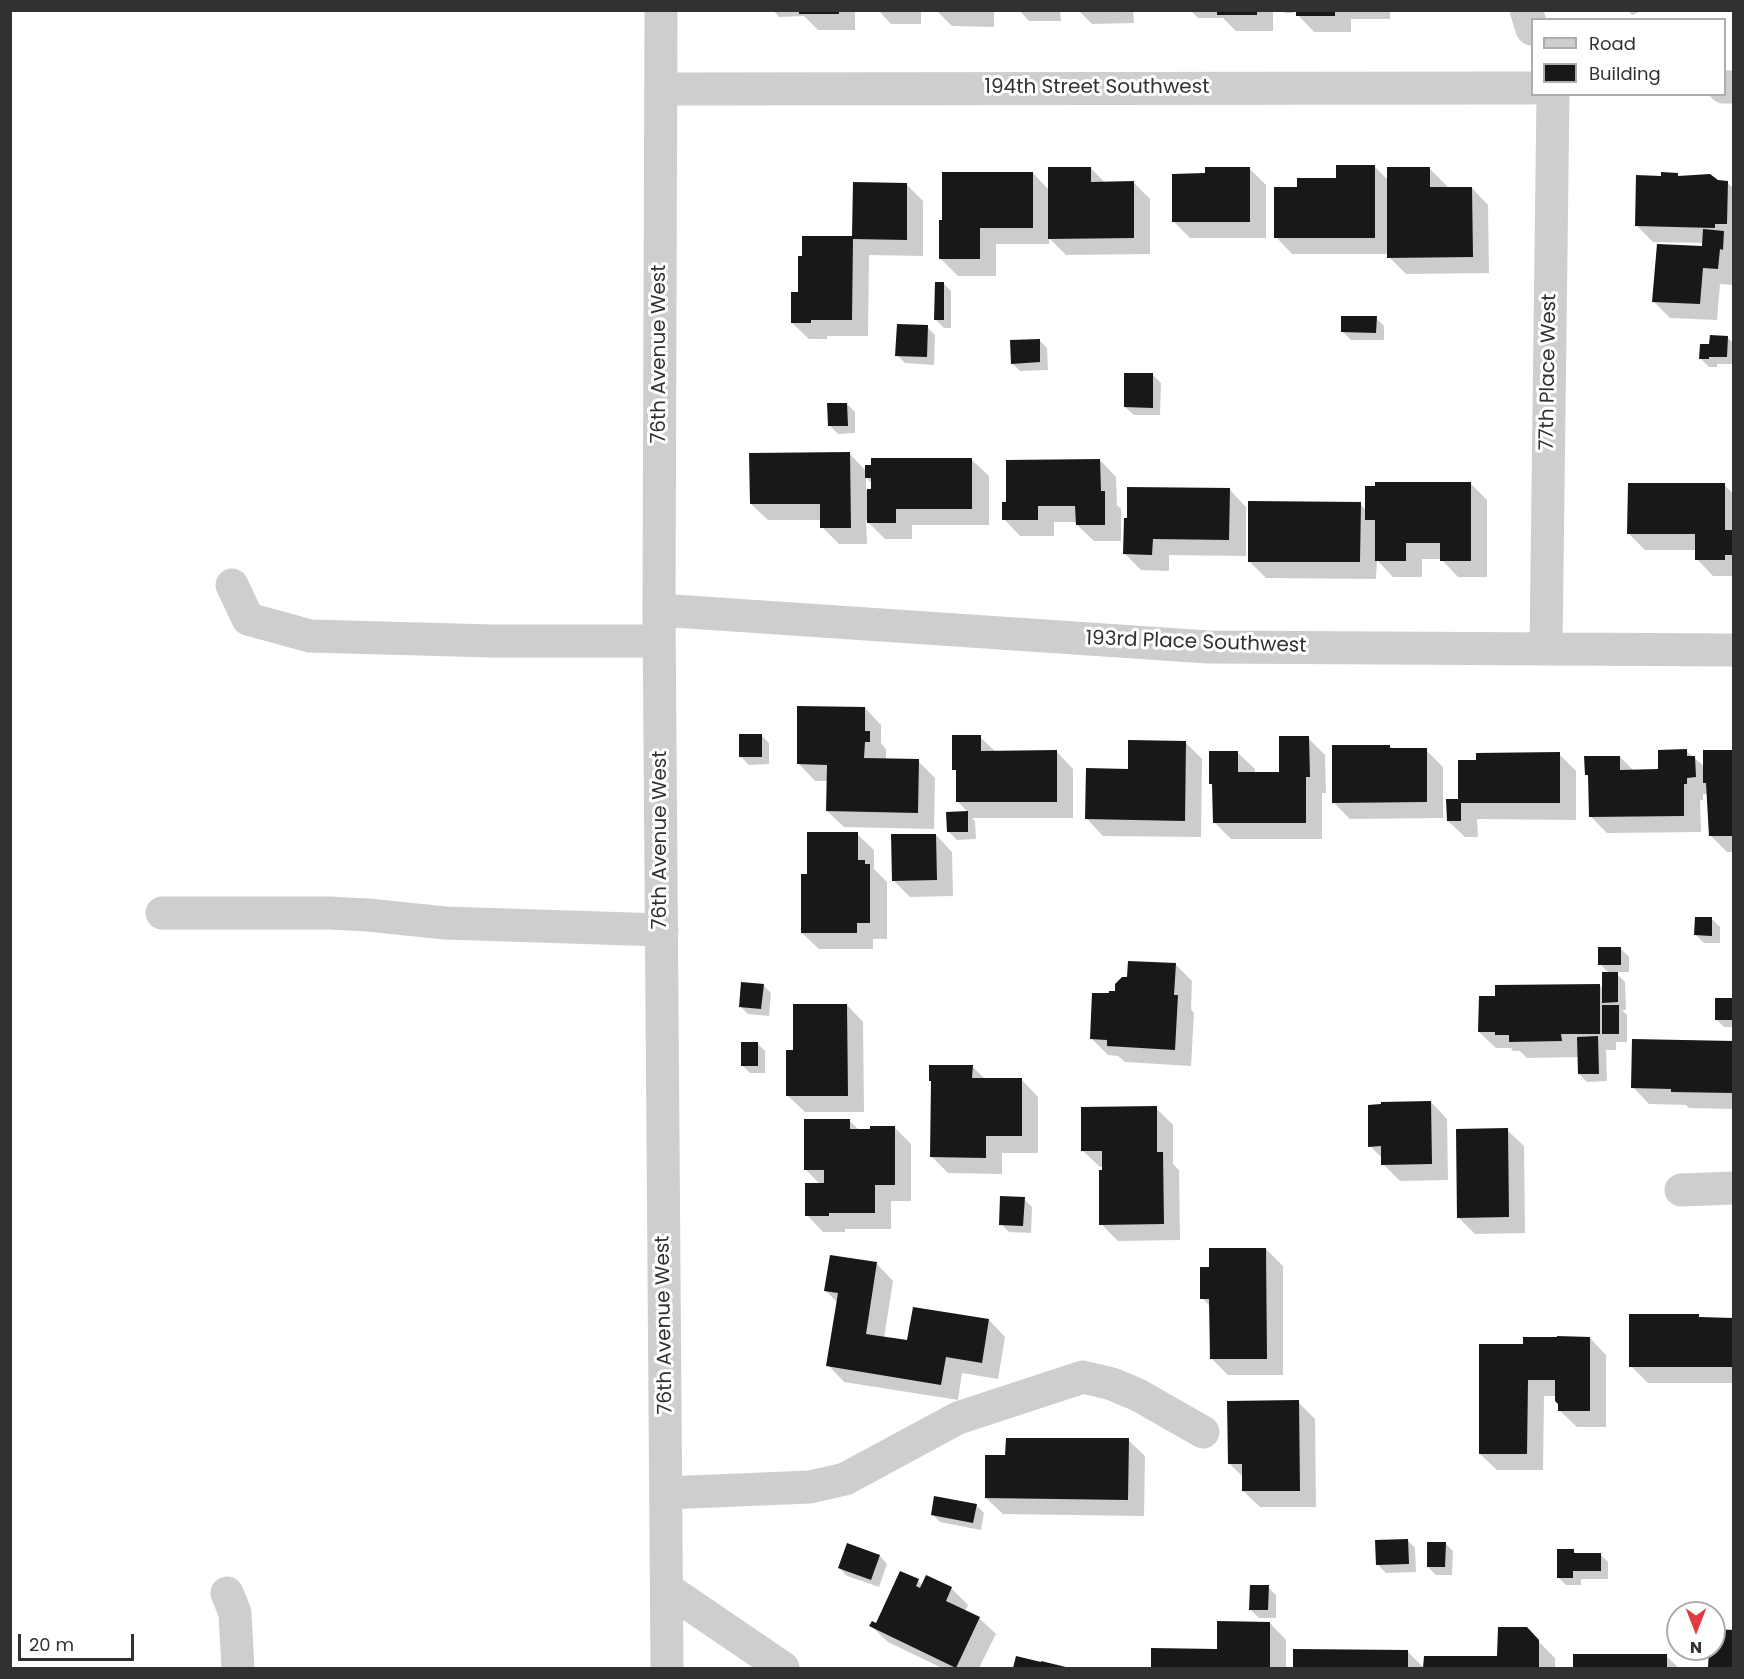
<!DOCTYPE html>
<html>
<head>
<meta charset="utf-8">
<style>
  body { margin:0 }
  #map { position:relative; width:1744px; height:1679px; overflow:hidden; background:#fff; font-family:Poppins,sans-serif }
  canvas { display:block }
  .frame { position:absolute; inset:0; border:12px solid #313131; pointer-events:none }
  .legend { position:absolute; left:1531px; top:18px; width:195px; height:78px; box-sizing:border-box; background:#fff; border:2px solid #adadad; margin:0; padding:8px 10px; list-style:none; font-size:18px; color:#313131 }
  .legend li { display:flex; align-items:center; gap:12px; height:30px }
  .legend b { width:30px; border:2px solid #adadad }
  .north { position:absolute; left:1666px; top:1601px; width:60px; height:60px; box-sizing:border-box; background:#fff; border:2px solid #adadad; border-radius:50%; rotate:180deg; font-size:16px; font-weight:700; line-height:24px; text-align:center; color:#313131 }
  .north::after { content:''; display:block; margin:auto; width:21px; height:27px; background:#e03b40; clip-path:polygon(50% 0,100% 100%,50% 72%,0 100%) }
  .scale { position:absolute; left:18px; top:1634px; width:116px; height:27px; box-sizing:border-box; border:3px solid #313131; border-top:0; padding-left:8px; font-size:18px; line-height:21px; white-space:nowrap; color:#313131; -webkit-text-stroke:4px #fff; paint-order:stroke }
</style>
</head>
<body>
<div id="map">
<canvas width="1744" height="1679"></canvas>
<div class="frame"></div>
<ul class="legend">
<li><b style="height:8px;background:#cecece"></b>Road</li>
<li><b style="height:16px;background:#181818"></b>Building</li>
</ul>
<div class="north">N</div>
<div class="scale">20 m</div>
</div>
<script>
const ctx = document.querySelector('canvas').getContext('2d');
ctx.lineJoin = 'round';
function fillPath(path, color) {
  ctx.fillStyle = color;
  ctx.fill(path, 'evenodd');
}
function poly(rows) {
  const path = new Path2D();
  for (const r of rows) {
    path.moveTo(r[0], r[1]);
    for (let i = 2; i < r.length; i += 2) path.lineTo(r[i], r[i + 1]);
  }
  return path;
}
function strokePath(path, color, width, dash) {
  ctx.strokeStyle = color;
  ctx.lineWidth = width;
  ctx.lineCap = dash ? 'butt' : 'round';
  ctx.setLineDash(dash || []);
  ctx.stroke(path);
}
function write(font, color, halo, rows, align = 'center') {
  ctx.font = font + ' Poppins,sans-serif';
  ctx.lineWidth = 6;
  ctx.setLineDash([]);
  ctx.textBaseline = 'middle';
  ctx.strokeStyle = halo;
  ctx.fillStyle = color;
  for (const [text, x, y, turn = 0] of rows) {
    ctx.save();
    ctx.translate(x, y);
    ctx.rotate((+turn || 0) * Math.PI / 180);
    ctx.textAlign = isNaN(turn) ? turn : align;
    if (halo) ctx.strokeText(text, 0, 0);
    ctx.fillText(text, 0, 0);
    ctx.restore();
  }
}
const shadow = poly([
  [773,10,855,10,855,30,818,30,804,16,779,17],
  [878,10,994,10,994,27,952,26,938,12,921,12,921,24,891,24],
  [1019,10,1133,10,1134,23,1092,24,1080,12,1060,12,1061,21,1029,21],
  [1190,10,1273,10,1273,31,1236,31,1223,18,1198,18],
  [1283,10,1293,10,1293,13,1285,13],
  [1298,10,1390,10,1390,19,1351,19,1351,32,1314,32,1298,15],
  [1628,10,1643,10,1632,15],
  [1374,166,1389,181,1430,169,1447,186,1447,188,1472,188,1488,205,1489,273,1406,274,1389,257,1389,254,1292,254,1276,237,1299,189,1337,180],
  [1091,168,1105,183,1133,182,1150,199,1150,254,1066,255,1049,238,1049,244,996,244,996,276,958,276,941,259,1033,173,1049,190],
  [1249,168,1266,185,1266,238,1190,238,1174,222,1206,175],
  [1677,174,1681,178,1727,182,1734,189,1734,240,1731,240,1734,243,1734,285,1720,284,1717,320,1670,318,1654,302,1704,248,1704,243,1653,242,1636,225,1663,177],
  [906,184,923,201,923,256,869,255,868,336,827,336,827,339,809,339,792,323,799,294],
  [943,283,951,291,951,328,944,328,936,320],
  [1376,318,1384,326,1384,340,1351,340,1343,332],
  [927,327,935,335,934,365,905,363,897,355],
  [1727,337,1734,344,1734,364,1717,364,1717,367,1709,367,1701,359,1711,345],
  [1039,340,1047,348,1048,370,1020,371,1012,363],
  [1153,375,1161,383,1160,415,1134,415,1125,407],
  [847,404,855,412,855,433,838,434,830,426],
  [849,453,866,471,972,460,989,476,989,525,912,525,912,539,885,539,866,520,867,544,839,544,822,527,822,520,768,520,751,504],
  [866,477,872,484,872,490,866,490],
  [1100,460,1116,477,1117,505,1121,509,1121,541,1094,541,1077,525,1077,522,1054,522,1054,536,1020,536,1004,519],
  [1470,483,1487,500,1487,577,1458,577,1441,559,1422,559,1422,577,1393,577,1377,560,1376,579,1266,578,1249,561,1360,504,1366,510],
  [1724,485,1734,494,1734,576,1713,576,1697,559,1697,550,1645,550,1629,534],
  [1230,490,1246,507,1246,556,1169,555,1169,571,1141,570,1125,554],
  [865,708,881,725,881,743,886,749,886,760,918,761,935,778,934,829,844,827,827,811,828,781,815,781,799,764],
  [761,735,769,743,769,764,749,765,741,757],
  [980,737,996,752,1057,752,1073,769,1073,818,972,818,975,821,976,839,957,840,949,832,948,813,969,813,957,801,957,772,954,769],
  [1308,738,1325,755,1326,793,1322,793,1322,839,1231,839,1214,822,1214,787,1211,784,1238,753,1255,769,1255,774,1281,774],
  [1185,742,1202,759,1201,837,1103,836,1087,819,1130,770],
  [1390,746,1394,750,1426,750,1443,767,1443,818,1350,819,1333,802],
  [1686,751,1705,767,1732,752,1734,754,1734,852,1727,852,1710,835,1708,794,1703,794,1703,800,1700,800,1701,832,1607,833,1590,816,1590,778,1586,774,1620,757,1634,771,1660,770],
  [1559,754,1576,771,1576,820,1477,819,1478,837,1465,837,1448,821,1459,800],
  [857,834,874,850,874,869,887,882,887,939,873,939,873,949,819,949,802,933,808,875],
  [936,835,952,852,953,896,910,897,893,880],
  [1712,919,1720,927,1720,943,1704,943,1696,935],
  [1621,949,1629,957,1629,972,1615,972,1625,982,1626,1010,1622,1010,1627,1015,1627,1042,1616,1042,1616,1050,1606,1050,1607,1081,1587,1082,1579,1074,1579,1057,1527,1058,1520,1051,1513,1051,1511,1048,1496,1048,1479,1032,1497,997,1599,985,1603,989,1610,974,1600,964],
  [1175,964,1192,981,1191,1009,1194,1013,1191,1066,1125,1062,1118,1056,1108,1055,1091,1038,1116,993],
  [763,985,771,993,769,1016,748,1014,740,1006],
  [1734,1000,1734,1027,1724,1027,1716,1019],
  [847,1005,863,1022,864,1112,805,1112,788,1096,795,1051],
  [1734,1042,1734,1109,1689,1108,1686,1105,1649,1104,1633,1087],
  [757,1043,765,1051,765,1073,750,1073,742,1065],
  [972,1066,985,1079,1022,1080,1038,1097,1038,1153,1002,1153,1002,1174,948,1173,931,1156,932,1082,930,1080],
  [1431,1102,1447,1119,1448,1180,1400,1181,1383,1164,1383,1159,1370,1146],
  [1156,1108,1173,1125,1173,1164,1179,1170,1180,1240,1118,1241,1101,1224,1104,1167,1100,1167,1083,1151],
  [850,1121,859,1130,895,1128,911,1144,911,1201,891,1201,891,1229,845,1229,845,1232,823,1232,807,1215,820,1184,805,1169],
  [1507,1130,1524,1146,1525,1233,1475,1234,1458,1217],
  [1024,1199,1032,1207,1031,1233,1009,1232,1001,1224],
  [1266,1249,1283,1266,1283,1375,1228,1375,1211,1358,1211,1307,1202,1298,1211,1268],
  [877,1264,893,1281,884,1338,908,1342,989,1320,1005,1337,998,1379,962,1373,958,1400,844,1382,828,1365,838,1303,826,1291],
  [1698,1316,1702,1319,1734,1319,1734,1383,1648,1383,1631,1366],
  [1590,1338,1606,1355,1606,1427,1577,1427,1560,1411,1556,1396,1544,1396,1543,1470,1497,1470,1480,1454,1524,1345],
  [1298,1402,1315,1419,1316,1507,1260,1507,1243,1491,1243,1477,1230,1464],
  [1128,1440,1145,1456,1144,1516,1003,1514,986,1498],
  [976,1505,984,1513,981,1530,940,1522,932,1514],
  [1407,1540,1415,1548,1416,1572,1386,1573,1378,1565],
  [1445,1543,1453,1551,1452,1575,1436,1575,1428,1567],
  [848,1545,880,1556,887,1564,879,1587,847,1576,839,1568],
  [1573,1551,1576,1554,1600,1554,1608,1562,1608,1579,1581,1579,1581,1585,1566,1585,1558,1577],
  [918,1581,923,1586,951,1588,968,1605,965,1611,979,1618,996,1634,979,1668,942,1668,888,1642,871,1626,876,1625],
  [1268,1587,1276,1595,1276,1618,1259,1618,1251,1610],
  [1270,1623,1286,1640,1286,1668,1152,1668,1153,1649,1218,1651],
  [1526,1629,1555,1658,1555,1668,1425,1668,1425,1657,1499,1658],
  [1295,1651,1407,1651,1424,1668,1295,1668],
  [1574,1656,1666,1656,1679,1668,1575,1668],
  [1017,1657,1065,1668,1015,1668]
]);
const building = poly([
  [799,10,839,10,839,14,799,14],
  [1217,10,1257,10,1257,15,1217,15],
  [1296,10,1335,10,1335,16,1296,16],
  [1336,165,1375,165,1375,238,1274,238,1274,187,1297,187,1297,178,1336,178],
  [1048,167,1091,167,1091,182,1134,181,1134,238,1048,239],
  [1205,167,1250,167,1250,222,1172,222,1172,174,1205,173],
  [1387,167,1430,167,1430,187,1472,187,1473,257,1387,258],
  [942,172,1033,172,1033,228,980,228,980,259,939,259,939,220,942,220],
  [1661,172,1678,173,1678,176,1710,174,1718,180,1728,181,1727,224,1715,224,1715,228,1635,226,1636,175,1661,176],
  [853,182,907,183,907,240,853,239,852,320,811,320,811,323,791,323,791,292,798,292,798,256,802,256,802,236,852,236],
  [1703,229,1724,231,1723,250,1720,249,1718,269,1703,268,1700,304,1652,302,1657,244,1702,246],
  [935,282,944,282,944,320,934,320],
  [1341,316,1377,316,1376,333,1341,332],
  [897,324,928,325,927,357,895,356],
  [1710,335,1728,336,1727,357,1709,357,1709,359,1699,359,1700,344,1709,344],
  [1040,339,1040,362,1011,364,1010,340],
  [1124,373,1153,373,1153,408,1124,407],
  [827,403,847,403,848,426,828,426],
  [850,452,851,528,820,528,820,504,750,504,749,453],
  [871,458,972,458,972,509,896,509,896,523,867,523,867,489,871,489,871,478,865,478,865,465,871,465],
  [1100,459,1101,491,1105,491,1105,525,1076,525,1075,506,1038,506,1038,520,1002,520,1002,502,1006,502,1006,460],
  [1375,482,1471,482,1471,561,1440,561,1440,543,1406,543,1406,561,1375,561,1375,520,1365,520,1365,486,1375,486],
  [1628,483,1725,483,1725,530,1734,530,1733,555,1725,555,1725,560,1695,560,1695,534,1627,534],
  [1127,487,1230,488,1229,540,1153,539,1152,555,1123,554,1124,518,1127,518],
  [1248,501,1361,502,1360,562,1248,562],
  [797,706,865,707,865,731,870,731,870,742,865,742,864,758,919,759,918,813,826,811,827,765,797,764],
  [739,734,762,734,762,757,739,757],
  [952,735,981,735,981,751,1057,750,1057,802,956,802,956,770,952,770],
  [1279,736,1309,736,1310,777,1306,777,1306,823,1213,823,1212,784,1209,784,1209,751,1238,751,1238,772,1279,772],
  [1128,740,1186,741,1185,821,1085,819,1086,768,1128,769],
  [1332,745,1390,745,1390,748,1427,748,1427,802,1332,803],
  [1687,749,1687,756,1695,756,1696,777,1687,778,1687,784,1684,784,1684,816,1589,817,1588,775,1585,775,1584,756,1620,756,1620,770,1658,769,1658,750],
  [1703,750,1732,750,1734,836,1709,836,1706,783,1703,783],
  [1560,752,1560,803,1461,803,1461,821,1447,821,1446,799,1458,799,1458,760,1476,760,1476,753],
  [968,811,968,832,947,832,946,812],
  [807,832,858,832,858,860,865,860,865,864,870,864,870,923,857,923,857,933,801,933,801,874,807,874],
  [891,834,936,834,937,880,892,881],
  [1695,917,1712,917,1712,936,1694,935],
  [1598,947,1621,947,1621,965,1598,965],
  [1128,961,1176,963,1174,995,1178,995,1175,1050,1107,1046,1107,1040,1090,1039,1092,993,1109,993,1109,991,1115,991,1115,984,1122,977,1127,977],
  [1602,972,1618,972,1618,1002,1602,1003],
  [741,982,764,984,761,1009,739,1007],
  [1600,984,1600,1034,1561,1034,1562,1041,1509,1042,1509,1035,1495,1035,1495,1032,1478,1032,1479,996,1495,996,1495,985],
  [1715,998,1734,998,1734,1020,1715,1020],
  [793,1004,847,1004,848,1096,786,1096,786,1050,793,1050],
  [1602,1005,1619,1005,1619,1034,1602,1034],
  [1598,1036,1599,1074,1578,1074,1577,1037],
  [1632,1039,1734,1041,1734,1093,1671,1092,1671,1089,1631,1088],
  [741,1042,758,1042,758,1066,741,1066],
  [929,1065,973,1065,972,1078,1022,1078,1022,1136,986,1136,986,1158,930,1157,931,1081,929,1081],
  [1431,1101,1432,1164,1381,1165,1381,1146,1368,1147,1368,1105,1381,1104,1381,1102],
  [1157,1106,1157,1152,1163,1152,1164,1224,1099,1225,1099,1170,1102,1170,1102,1151,1081,1151,1081,1107],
  [804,1119,850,1119,850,1129,870,1129,870,1126,895,1126,895,1185,875,1185,875,1213,829,1213,829,1216,805,1216,805,1183,824,1183,824,1170,804,1170],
  [1508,1128,1509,1217,1457,1218,1456,1129],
  [1000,1196,1025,1197,1023,1226,999,1225],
  [1209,1248,1266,1248,1267,1359,1210,1359,1209,1299,1200,1299,1200,1267,1209,1267],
  [830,1255,877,1262,866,1334,907,1340,913,1307,989,1319,982,1363,946,1357,941,1385,826,1366,838,1293,824,1291],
  [1629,1314,1699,1314,1699,1317,1734,1318,1734,1367,1629,1367],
  [1557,1336,1590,1337,1590,1411,1558,1411,1558,1404,1555,1401,1555,1380,1528,1380,1527,1454,1479,1454,1479,1344,1523,1344,1523,1337,1557,1337],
  [1299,1400,1300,1491,1242,1491,1242,1464,1228,1464,1227,1401],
  [1006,1438,1129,1438,1128,1500,985,1498,985,1455,1005,1455],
  [934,1496,977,1504,973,1523,931,1515],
  [1408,1539,1409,1564,1376,1565,1375,1540],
  [1427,1542,1446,1542,1445,1567,1427,1567],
  [847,1543,880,1555,871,1580,838,1568],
  [1557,1549,1574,1549,1574,1553,1601,1553,1601,1571,1573,1571,1573,1578,1557,1578],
  [900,1571,919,1579,916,1586,920,1588,926,1575,952,1587,946,1601,980,1617,956,1668,869,1626,872,1621,876,1623],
  [1250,1585,1269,1585,1268,1610,1249,1610],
  [1217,1621,1270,1622,1270,1668,1151,1668,1151,1648,1217,1649],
  [1498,1627,1527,1627,1539,1640,1539,1668,1423,1668,1424,1656,1497,1656],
  [1714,1629,1734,1630,1734,1668,1708,1668,1709,1649,1714,1649],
  [1293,1649,1408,1650,1408,1668,1293,1668],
  [1573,1654,1667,1654,1667,1668,1573,1668],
  [1016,1656,1041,1662,1041,1661,1070,1668,1013,1668]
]);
const minor = poly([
  [661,10,659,610,667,1668],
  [1526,10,1532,29],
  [1724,87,1734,87],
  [661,89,1532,88],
  [232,585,248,619,310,636,492,641,659,641],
  [659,610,1208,647,1734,650],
  [1546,649,1553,94],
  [162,913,329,913,368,915,445,923,662,930],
  [1681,1190,1734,1188],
  [666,1493,810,1487,845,1479,958,1418,1083,1377,1112,1384,1138,1395,1203,1432],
  [667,1589,783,1668],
  [227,1593,235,1613,238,1668]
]);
const streetNames = [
  ["194th Street Southwest",1097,88],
  ["76th Avenue West",660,354,-90],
  ["77th Place West",1549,372,-89],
  ["193rd Place Southwest",1196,643,2],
  ["76th Avenue West",661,840,-90],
  ["76th Avenue West",665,1325,-91]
];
fillPath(shadow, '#0003');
fillPath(building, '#181818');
strokePath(minor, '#cecece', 33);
write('20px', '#313131', '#fff', streetNames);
</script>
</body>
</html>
